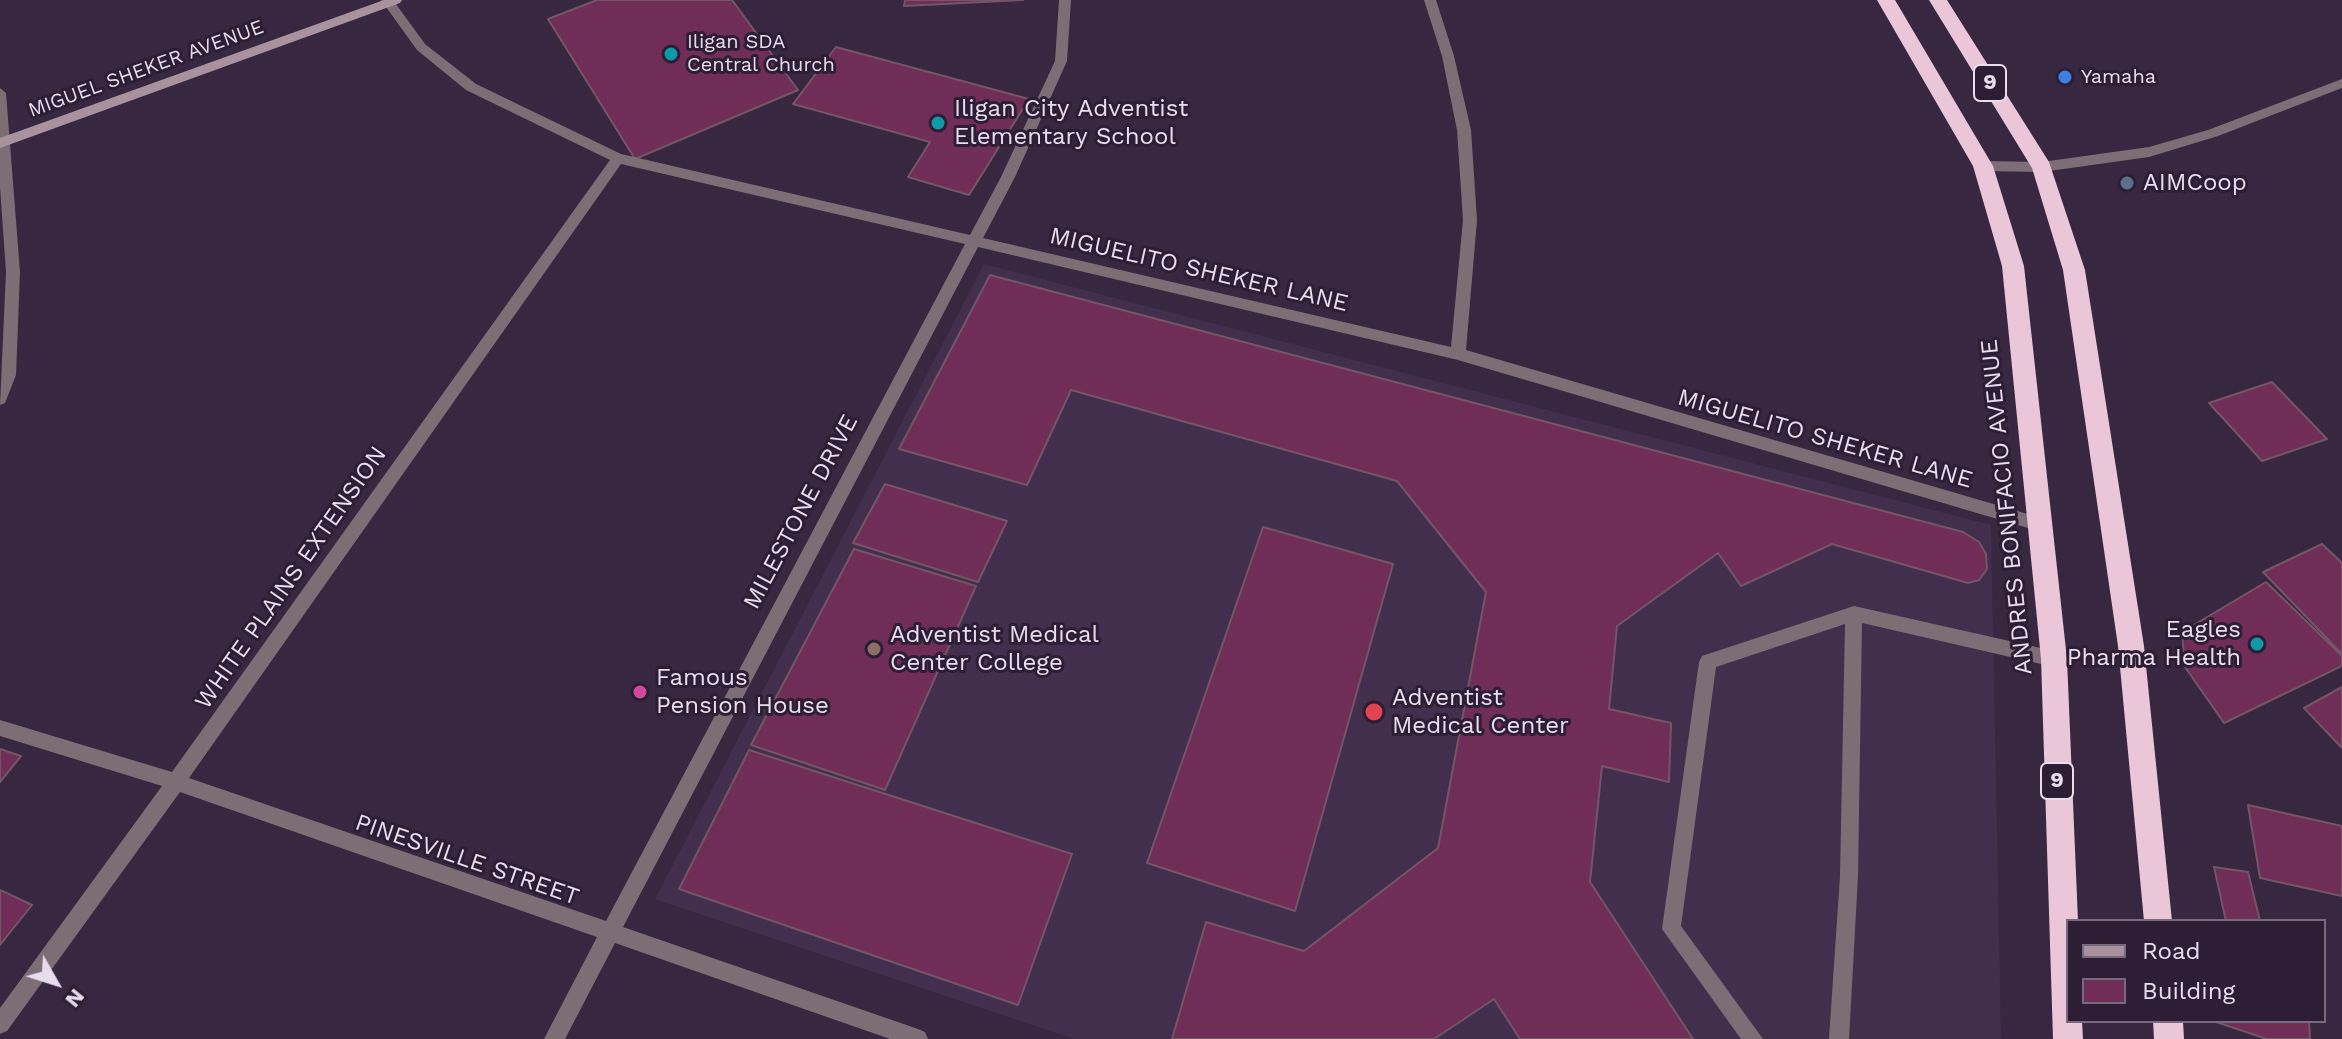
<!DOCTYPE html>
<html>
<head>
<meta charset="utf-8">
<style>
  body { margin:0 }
  #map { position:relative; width:2342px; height:1039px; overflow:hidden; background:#372740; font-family:"Work Sans",sans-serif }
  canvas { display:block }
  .legend { position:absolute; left:2066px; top:919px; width:260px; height:104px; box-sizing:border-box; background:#2d1d35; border:2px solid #776a7f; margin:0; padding:10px 14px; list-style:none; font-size:24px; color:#e7dded }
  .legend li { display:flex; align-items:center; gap:16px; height:40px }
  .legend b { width:40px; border:2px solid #776a7f }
  .north { position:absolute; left:16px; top:943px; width:80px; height:80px; -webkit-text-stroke:6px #2d1d35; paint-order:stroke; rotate:129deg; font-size:22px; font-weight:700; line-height:32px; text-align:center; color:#e7dded }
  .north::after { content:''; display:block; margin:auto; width:28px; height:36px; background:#e7dded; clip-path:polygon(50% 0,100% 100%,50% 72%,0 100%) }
</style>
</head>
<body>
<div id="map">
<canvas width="2342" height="1039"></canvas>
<ul class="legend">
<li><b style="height:10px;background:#a9929d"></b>Road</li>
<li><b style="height:22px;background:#702d57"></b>Building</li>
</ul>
<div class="north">N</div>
</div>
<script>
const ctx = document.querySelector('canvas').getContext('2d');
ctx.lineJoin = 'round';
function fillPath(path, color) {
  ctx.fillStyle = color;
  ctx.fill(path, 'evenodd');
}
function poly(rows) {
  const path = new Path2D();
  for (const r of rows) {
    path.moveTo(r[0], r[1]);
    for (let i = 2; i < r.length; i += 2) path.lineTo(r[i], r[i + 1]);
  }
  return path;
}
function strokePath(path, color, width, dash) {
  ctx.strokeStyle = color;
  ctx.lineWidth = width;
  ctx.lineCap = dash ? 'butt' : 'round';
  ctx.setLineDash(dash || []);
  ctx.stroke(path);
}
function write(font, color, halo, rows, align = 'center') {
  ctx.font = font + ' "Work Sans",sans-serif';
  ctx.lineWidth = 6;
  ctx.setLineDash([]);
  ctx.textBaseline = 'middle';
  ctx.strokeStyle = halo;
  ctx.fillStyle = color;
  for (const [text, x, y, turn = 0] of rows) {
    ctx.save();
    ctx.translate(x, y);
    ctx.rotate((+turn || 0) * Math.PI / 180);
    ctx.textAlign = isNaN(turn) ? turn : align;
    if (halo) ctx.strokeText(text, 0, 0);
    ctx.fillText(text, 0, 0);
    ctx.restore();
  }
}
const built = poly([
  [984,264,1991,525,2001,1039,1075,1039,655,899]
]);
const building = poly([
  [597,0,732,0,798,90,635,159,548,19,597,0],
  [905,0,1023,0,904,6,905,0],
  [836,47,1029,99,969,195,908,177,930,142,793,104,836,47],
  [990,275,1963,532,1979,542,1986,554,1987,569,1979,580,1968,583,1832,544,1741,586,1718,553,1617,626,1609,709,1671,723,1669,782,1602,766,1590,882,1693,1039,1520,1039,1494,999,1434,1039,1172,1039,1206,922,1304,951,1438,848,1486,592,1397,481,1071,390,1027,485,899,449,990,275],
  [2272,382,2327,439,2262,461,2209,403,2272,382],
  [885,484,1007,521,978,582,853,543,885,484],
  [1263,527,1393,564,1295,911,1147,863,1263,527],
  [2322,544,2342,563,2342,654,2263,572,2322,544],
  [854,549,976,586,885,790,751,745,854,549],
  [2266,582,2342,656,2342,666,2224,723,2185,667,2182,632,2266,582],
  [2342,687,2342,748,2304,708,2342,687],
  [0,749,21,756,0,782,0,749],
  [749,750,1072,854,1018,1005,679,889,749,750],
  [2248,805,2342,826,2342,896,2260,878,2248,805],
  [2214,867,2248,872,2260,921,2226,921,2214,867],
  [0,890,32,905,0,945,0,890],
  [2213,1021,2309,1021,2310,1039,2267,1039,2213,1021]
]);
const lane = poly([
  [1854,606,2054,651,2060,653,2063,659,2060,665,2054,667,1862,623,1858,876,1849,1039,1829,1039,1840,876,1845,624,1716,667,1681,926,1763,1039,1741,1039,1662,929,1699,662,1702,656,1708,654,1854,606]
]);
const street = poly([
  [381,0,393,0,425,44,476,84,621,154,970,235,1001,177,1055,61,1059,0,1071,0,1067,61,1015,177,983,238,1451,347,1463,220,1457,130,1442,56,1424,0,1436,0,1454,56,1471,130,1477,220,1466,350,2038,517,2044,519,2046,524,2044,529,2038,531,1458,360,978,247,623,927,918,1029,925,1032,928,1039,890,1039,615,943,565,1039,544,1039,597,937,180,792,7,1031,0,1034,0,1008,162,786,0,736,0,720,172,772,610,160,466,90,417,50,381,0],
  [621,164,965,244,606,921,189,778,621,164],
  [2342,79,2342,88,2218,136,2149,157,2042,172,1983,171,1976,166,1983,161,2042,162,2149,147,2208,130,2342,79],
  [0,88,6,93,20,272,16,375,5,403,0,405,6,272,0,187,0,88]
]);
const secondary = poly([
  [384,0,402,0,400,3,0,148,0,138,384,0]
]);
const highway = poly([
  [1877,0,1895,0,1993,166,2024,266,2067,659,2078,921,2068,921,2068,1021,2082,1021,2083,1039,2053,1039,2041,659,2002,266,1973,166,1877,0],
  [1929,0,1947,0,2049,162,2085,270,2144,646,2172,921,2144,921,2118,646,2063,270,2032,168,1929,0],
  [2153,1021,2183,1021,2184,1039,2154,1039,2153,1021]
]);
const markers = [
  [671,54,8,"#0f9aa8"],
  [2065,77,8,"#3f7fe0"],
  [938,123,8,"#0f9aa8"],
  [2127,183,8,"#5c6f8a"],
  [2257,644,8,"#0f9aa8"],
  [874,649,8,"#8d6e63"],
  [640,692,8,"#d1479c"],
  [1374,712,10,"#e0444e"]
];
const farPoinames = [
  ["Iligan SDA",687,42],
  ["Central Church",687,65],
  ["Yamaha",2081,77]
];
const farStreetnames = [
  ["MIGUEL SHEKER AVENUE",146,69,-20]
];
const shields = [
  [1990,83,32],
  [2057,781,32]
];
const shieldNames = [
  ["9",1990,83],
  ["9",2057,781]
];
const poiNames = [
  ["Iligan City Adventist",954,109],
  ["Elementary School",954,137],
  ["AIMCoop",2143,183],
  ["Eagles",2241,630,"right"],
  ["Pharma Health",2241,658,"right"],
  ["Adventist Medical",890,635],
  ["Center College",890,663],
  ["Famous",656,678],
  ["Pension House",656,706],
  ["Adventist",1392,698],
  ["Medical Center",1392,726]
];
const streetNames = [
  ["MIGUELITO SHEKER LANE",1199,270,13],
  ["MIGUELITO SHEKER LANE",1825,439,16],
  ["ANDRES BONIFACIO AVENUE",2007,507,-96],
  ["MILESTONE DRIVE",801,512,-62],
  ["WHITE PLAINS EXTENSION",291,578,-55],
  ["PINESVILLE STREET",467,860,19]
];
fillPath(built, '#422e4d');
fillPath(building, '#702d57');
strokePath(building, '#735566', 2);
fillPath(lane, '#7d6e75');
fillPath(street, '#7d6e75');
fillPath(secondary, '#a9929d');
fillPath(highway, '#eac6d8');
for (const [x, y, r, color] of markers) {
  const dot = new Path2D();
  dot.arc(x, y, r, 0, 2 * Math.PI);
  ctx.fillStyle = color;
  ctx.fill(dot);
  strokePath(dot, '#2d1d35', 3);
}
write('20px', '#e7dded', '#2d1d35', farPoinames, 'left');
write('20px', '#e7dded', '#2d1d35', farStreetnames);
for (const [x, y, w] of shields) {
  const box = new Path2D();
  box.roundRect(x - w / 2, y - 18, w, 36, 6);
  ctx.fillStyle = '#2d1d35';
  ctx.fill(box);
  strokePath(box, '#e7dded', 2);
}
write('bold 22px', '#e7dded', null, shieldNames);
write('24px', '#e7dded', '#2d1d35', poiNames, 'left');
write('24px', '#e7dded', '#2d1d35', streetNames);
</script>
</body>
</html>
